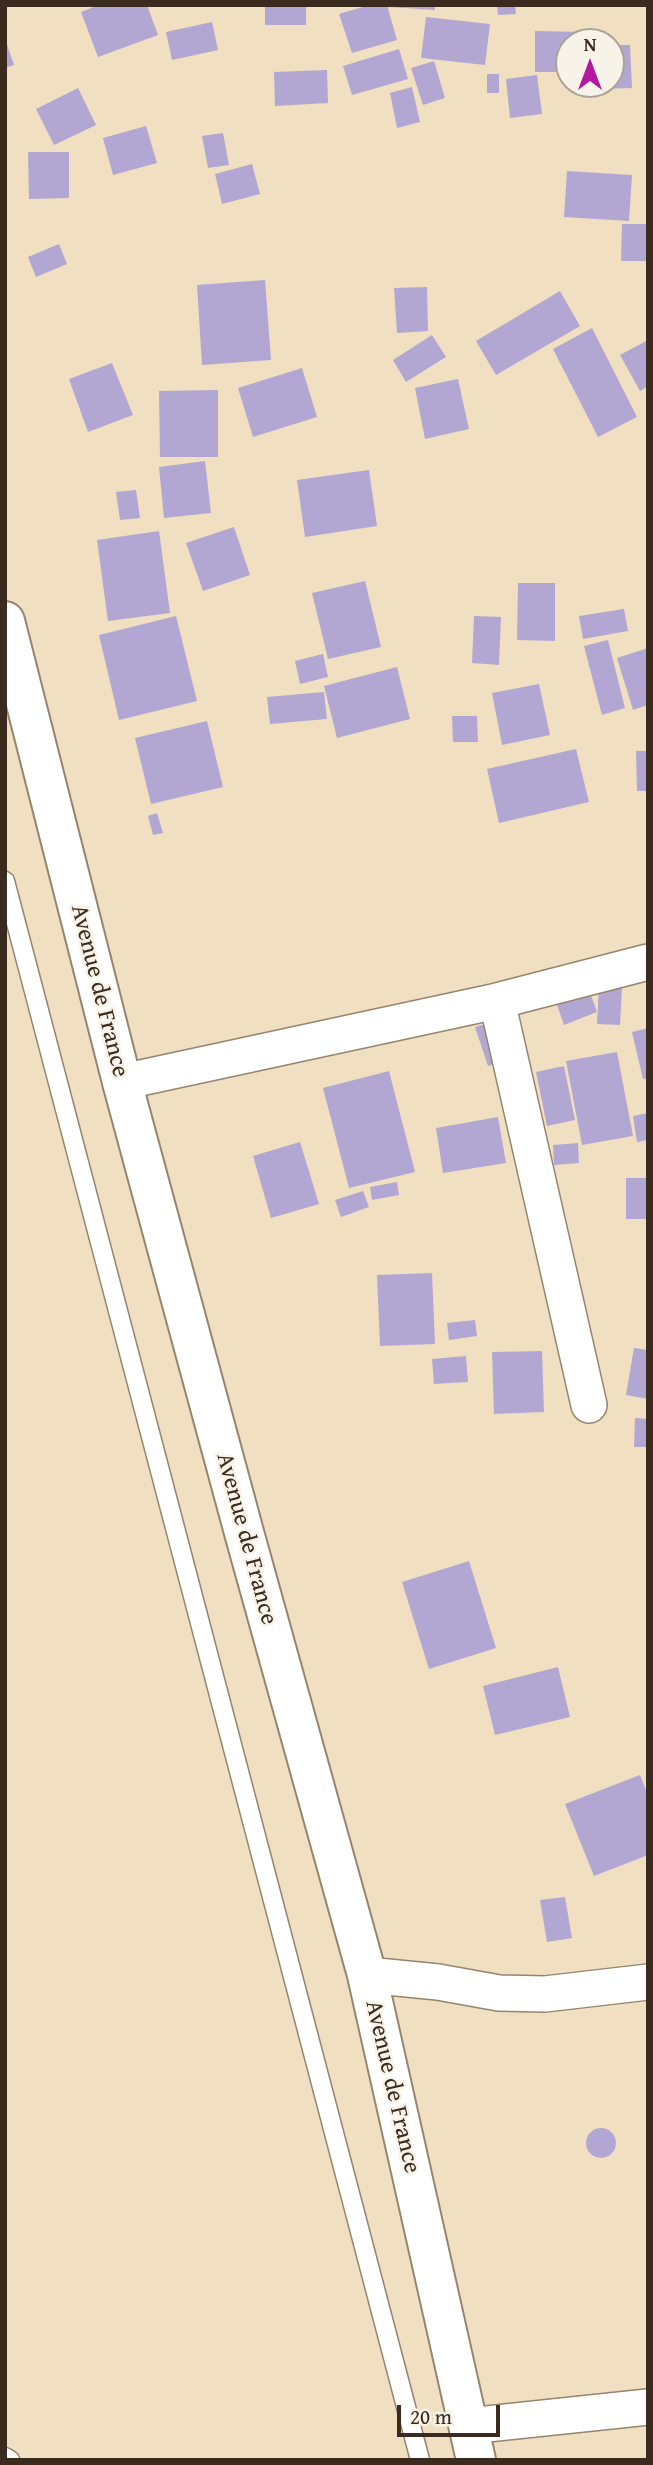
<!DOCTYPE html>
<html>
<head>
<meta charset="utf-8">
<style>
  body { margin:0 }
  #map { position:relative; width:653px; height:2465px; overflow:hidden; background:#f0dfc0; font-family:"Gentium Book Plus",serif }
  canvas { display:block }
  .frame { position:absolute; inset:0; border:7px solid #3b2a1e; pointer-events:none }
  .north { position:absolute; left:555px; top:28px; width:70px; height:70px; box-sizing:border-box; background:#f7f3e8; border:2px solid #aca397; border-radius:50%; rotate:0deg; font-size:19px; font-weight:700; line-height:28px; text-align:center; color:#3b2a1e }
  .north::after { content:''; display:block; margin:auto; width:24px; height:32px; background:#b5179e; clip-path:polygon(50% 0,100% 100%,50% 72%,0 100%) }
  .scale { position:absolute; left:397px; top:2405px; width:103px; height:32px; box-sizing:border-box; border:4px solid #3b2a1e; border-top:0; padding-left:9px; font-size:21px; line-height:24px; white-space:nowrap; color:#3b2a1e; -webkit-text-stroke:5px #f7f3e8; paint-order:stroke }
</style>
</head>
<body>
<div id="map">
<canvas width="653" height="2465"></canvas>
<div class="frame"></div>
<div class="north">N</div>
<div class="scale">20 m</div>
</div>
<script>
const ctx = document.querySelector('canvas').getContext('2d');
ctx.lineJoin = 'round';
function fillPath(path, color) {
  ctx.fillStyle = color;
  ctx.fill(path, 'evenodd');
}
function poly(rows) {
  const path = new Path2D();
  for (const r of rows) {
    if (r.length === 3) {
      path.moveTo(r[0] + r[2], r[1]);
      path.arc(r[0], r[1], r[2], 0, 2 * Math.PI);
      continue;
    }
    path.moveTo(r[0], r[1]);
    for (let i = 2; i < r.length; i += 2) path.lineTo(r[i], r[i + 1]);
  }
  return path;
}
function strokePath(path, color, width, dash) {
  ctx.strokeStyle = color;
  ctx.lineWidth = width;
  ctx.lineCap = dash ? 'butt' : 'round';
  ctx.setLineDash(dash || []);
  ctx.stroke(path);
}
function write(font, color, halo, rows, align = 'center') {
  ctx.font = font + ' "Gentium Book Plus",serif';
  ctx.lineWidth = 5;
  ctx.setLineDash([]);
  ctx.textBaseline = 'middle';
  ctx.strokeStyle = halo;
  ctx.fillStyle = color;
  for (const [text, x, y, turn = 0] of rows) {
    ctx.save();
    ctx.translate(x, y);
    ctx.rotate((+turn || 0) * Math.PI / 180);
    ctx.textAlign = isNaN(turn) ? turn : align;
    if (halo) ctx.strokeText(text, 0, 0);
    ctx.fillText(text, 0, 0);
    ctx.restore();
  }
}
const building = poly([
  [99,5,147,5,158,35,98,57,81,12],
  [265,5,306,5,306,25,265,25],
  [370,5,387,5,397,40,352,53,339,14],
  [389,5,435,5,435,10,389,7],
  [497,5,515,5,516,14,498,15],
  [426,17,490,24,485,65,421,58],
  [212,22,218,50,172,60,166,32],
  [535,31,584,32,584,42,569,42,569,72,535,72],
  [5,39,14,65,5,68],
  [611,45,630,45,632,88,598,89,598,84,611,84],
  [399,49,408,79,352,95,343,66],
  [434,61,445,98,423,105,411,68],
  [327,70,328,103,275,106,274,72],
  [487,74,499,74,499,93,487,93],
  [537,75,542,114,510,118,506,79],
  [412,87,420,122,397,128,390,93],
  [78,88,96,125,54,145,36,109],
  [146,126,157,163,113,175,103,138],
  [223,133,229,165,208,168,202,136],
  [28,152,69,152,69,198,29,199],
  [252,164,260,194,222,204,215,174],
  [567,171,632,175,629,221,564,217],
  [622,224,648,224,647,261,621,261],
  [59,244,67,264,36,277,28,257],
  [265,280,271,360,202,365,197,285],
  [427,287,428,331,397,333,394,288],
  [560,291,580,326,496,375,476,341],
  [592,328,637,417,598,437,553,349],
  [432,335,446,357,406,382,393,360],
  [648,340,648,386,640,391,620,355],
  [112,363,133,415,88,432,69,379],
  [302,368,317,417,253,437,238,388],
  [458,379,469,429,425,439,415,388],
  [218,390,218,457,160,457,159,391],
  [205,461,211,513,164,518,159,467],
  [369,470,377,526,305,537,297,480],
  [136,490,140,518,120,520,116,492],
  [234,527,250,575,203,591,186,543],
  [159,531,170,613,108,621,97,540],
  [365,581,381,647,328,659,312,593],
  [518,583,555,583,555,641,517,640],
  [624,609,628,631,583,639,579,616],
  [176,616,197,701,119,720,99,635],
  [474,616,501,617,499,665,472,663],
  [608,640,625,708,602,715,584,646],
  [648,648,648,705,633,710,617,658],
  [323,654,328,677,300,684,295,661],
  [397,667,410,719,337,738,324,686],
  [539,684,550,735,502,745,492,693],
  [324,692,327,719,270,724,267,697],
  [452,716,477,716,478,742,453,742],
  [207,721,223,787,151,804,135,738],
  [576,749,589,802,499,823,487,769],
  [636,751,648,751,648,791,637,791],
  [157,813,163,833,153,835,148,816],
  [599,986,622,987,620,1025,597,1024],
  [590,993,597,1012,564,1025,557,1005],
  [495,1021,508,1060,488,1066,475,1027],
  [648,1028,648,1078,643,1079,632,1032],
  [617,1052,633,1136,582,1145,566,1061],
  [564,1066,575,1120,547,1126,536,1072],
  [389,1071,415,1172,349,1188,323,1088],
  [648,1113,648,1140,637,1142,633,1116],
  [498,1117,506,1163,443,1173,436,1128],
  [300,1142,319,1204,271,1218,253,1156],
  [578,1143,579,1163,554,1165,553,1145],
  [626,1178,648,1178,648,1219,626,1219],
  [397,1182,399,1195,372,1200,370,1187],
  [363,1191,369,1207,341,1217,335,1200],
  [432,1273,435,1344,380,1346,377,1275],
  [475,1320,477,1336,449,1340,447,1323],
  [634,1348,648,1350,648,1399,626,1395],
  [542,1351,544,1412,494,1414,492,1352],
  [466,1356,468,1382,434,1384,432,1359],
  [635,1418,648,1419,648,1447,634,1447],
  [469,1561,496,1648,429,1669,402,1582],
  [558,1667,570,1717,495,1735,483,1686],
  [640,1775,648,1795,648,1855,594,1876,565,1804],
  [565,1897,572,1938,547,1942,540,1900],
  [601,2143,15]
]);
const service = poly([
  [5,881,420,2460],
  [5,2457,10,2460]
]);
const minor = poly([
  [497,1001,589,1405],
  [122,1082,497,1001,648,962],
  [367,1975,438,1982,499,1993,545,1994,648,1982],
  [468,2426,648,2407]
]);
const tertiary = poly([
  [5,621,122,1082,245,1536,367,1975,476,2460]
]);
const streetNames = [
  ["Avenue de France",99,991,76],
  ["Avenue de France",246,1539,75],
  ["Avenue de France",392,2087,77]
];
fillPath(building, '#b2a7d2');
strokePath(service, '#96846f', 21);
strokePath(minor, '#96846f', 38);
strokePath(tertiary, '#96846f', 42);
strokePath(service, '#fff', 18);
strokePath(minor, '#fff', 35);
strokePath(tertiary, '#fff', 38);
write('24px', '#3b2a1e', '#f7f3e8', streetNames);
</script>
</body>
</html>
